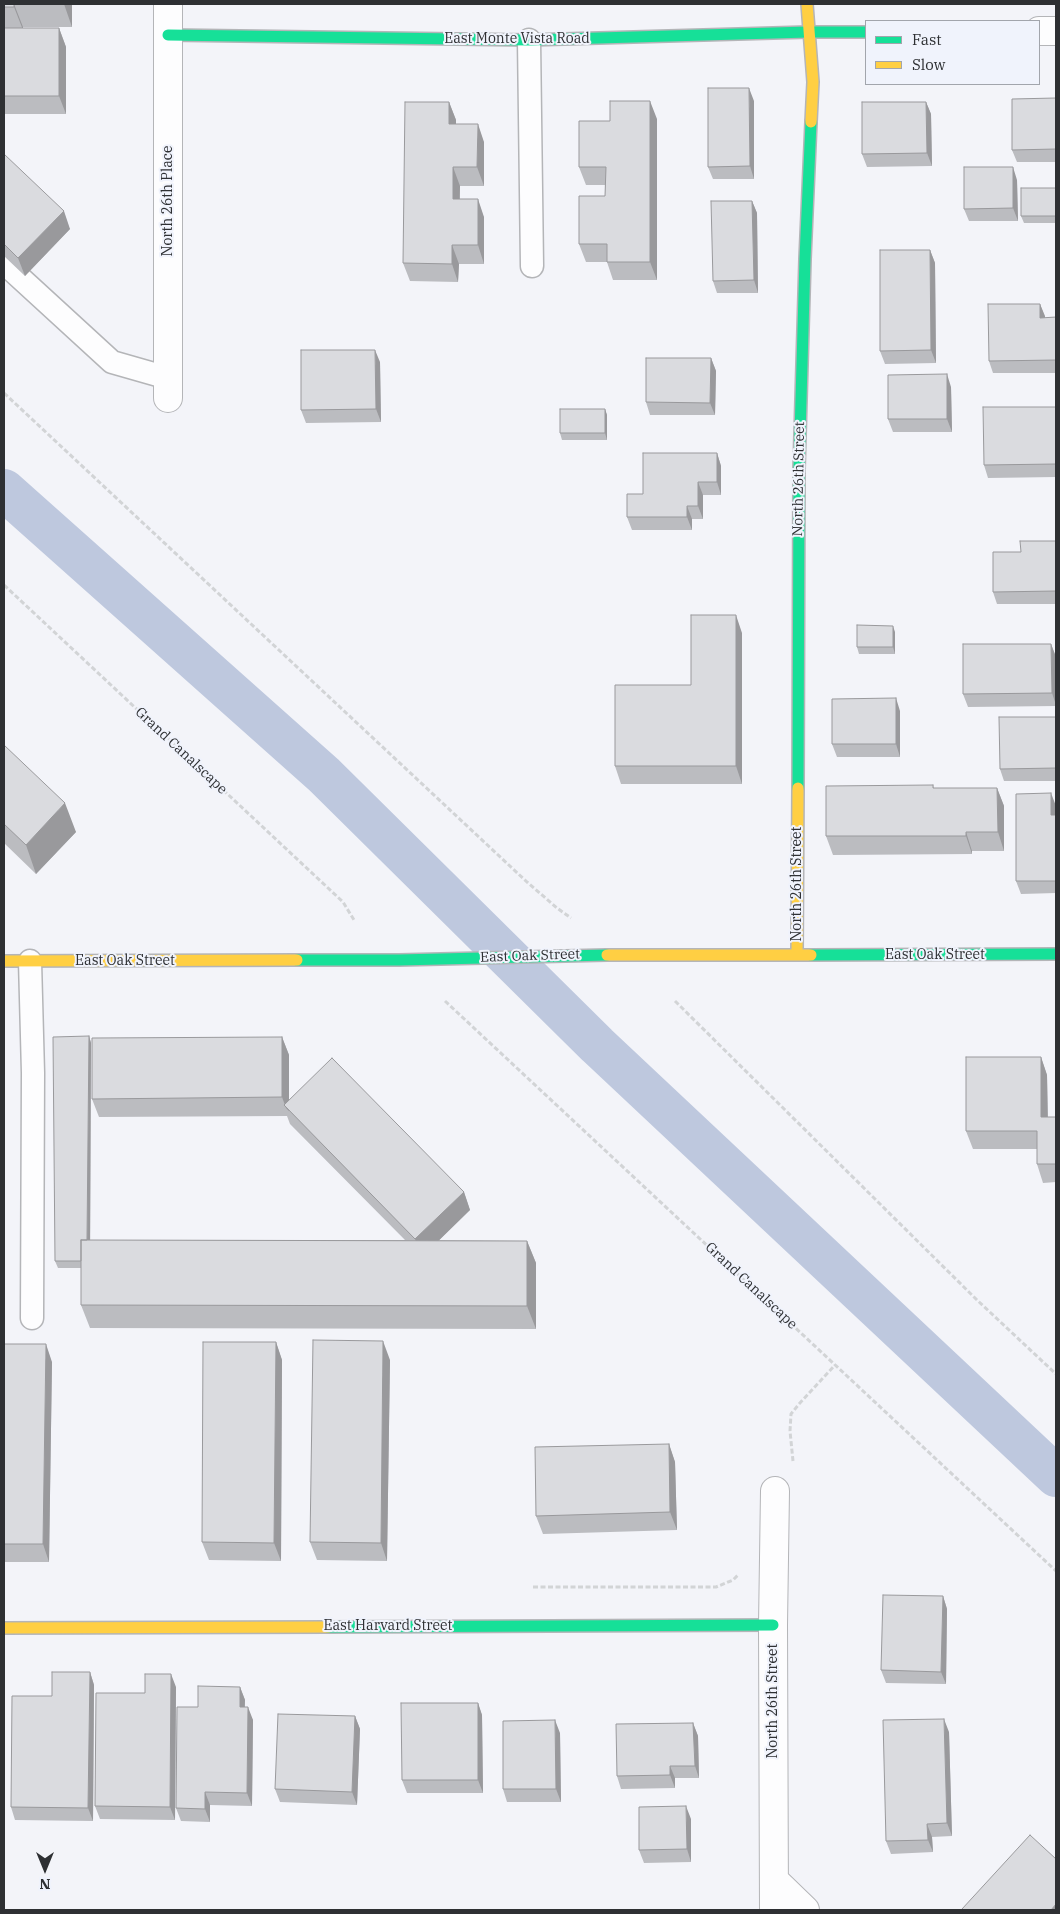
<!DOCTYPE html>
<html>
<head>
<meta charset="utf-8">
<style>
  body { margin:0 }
  #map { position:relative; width:1060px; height:1914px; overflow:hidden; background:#f3f4f9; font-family:"IBM Plex Serif",serif }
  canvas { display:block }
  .frame { position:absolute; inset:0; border:5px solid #2e3033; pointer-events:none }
  .legend { position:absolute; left:865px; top:20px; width:175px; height:65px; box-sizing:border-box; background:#f0f3fc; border:1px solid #a2a5ac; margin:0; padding:6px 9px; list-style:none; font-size:15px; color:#2e3033 }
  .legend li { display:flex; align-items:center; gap:10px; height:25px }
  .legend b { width:25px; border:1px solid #a2a5ac }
  .north { position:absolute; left:20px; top:1844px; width:50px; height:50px; -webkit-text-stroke:4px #f0f3fc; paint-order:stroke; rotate:180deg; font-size:14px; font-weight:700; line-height:20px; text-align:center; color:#2e3033 }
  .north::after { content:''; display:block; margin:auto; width:18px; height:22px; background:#2e3033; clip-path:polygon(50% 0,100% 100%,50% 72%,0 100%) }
</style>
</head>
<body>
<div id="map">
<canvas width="1060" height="1914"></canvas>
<div class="frame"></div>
<ul class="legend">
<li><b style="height:6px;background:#16e098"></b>Fast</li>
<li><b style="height:6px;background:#ffcf43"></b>Slow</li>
</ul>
<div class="north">N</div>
</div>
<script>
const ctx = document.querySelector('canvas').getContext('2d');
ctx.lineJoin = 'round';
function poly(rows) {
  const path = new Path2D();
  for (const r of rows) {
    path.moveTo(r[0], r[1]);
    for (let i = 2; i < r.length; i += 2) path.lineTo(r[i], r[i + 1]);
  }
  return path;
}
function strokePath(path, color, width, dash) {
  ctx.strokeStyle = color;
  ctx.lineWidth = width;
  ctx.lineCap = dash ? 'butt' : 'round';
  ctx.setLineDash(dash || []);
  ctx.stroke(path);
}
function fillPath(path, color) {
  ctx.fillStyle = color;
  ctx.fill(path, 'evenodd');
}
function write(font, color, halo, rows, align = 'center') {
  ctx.font = font + ' "IBM Plex Serif",serif';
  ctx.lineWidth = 4;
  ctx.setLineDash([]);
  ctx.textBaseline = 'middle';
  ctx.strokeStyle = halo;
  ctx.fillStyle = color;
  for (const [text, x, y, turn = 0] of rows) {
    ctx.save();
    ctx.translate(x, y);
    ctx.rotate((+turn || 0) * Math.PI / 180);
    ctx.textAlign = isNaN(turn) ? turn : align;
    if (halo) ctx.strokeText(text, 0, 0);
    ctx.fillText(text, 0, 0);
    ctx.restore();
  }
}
const canal = poly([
  [4,490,324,775,597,1045,1056,1476]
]);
const path = poly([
  [4,393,527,882,557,908,571,918],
  [4,585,343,902,354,920],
  [445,1001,1056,1571],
  [675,1001,977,1300,1056,1374],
  [793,1461,790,1431,791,1414,799,1404,835,1365],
  [533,1587,716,1587,733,1580,738,1575]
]);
const lane = poly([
  [529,40,532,266],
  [4,263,112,362,168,378],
  [30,961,33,1073,32,1318]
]);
const street = poly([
  [168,4,168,398],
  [1039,31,1056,31],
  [774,1880,805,1910],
  [774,1910,773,1625,775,1491]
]);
const fast = poly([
  [168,35,529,40,808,32,866,32],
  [798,788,799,470,805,259,811,122],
  [811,955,1056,954],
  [297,960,399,960,607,955],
  [328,1627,773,1625]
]);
const slow = poly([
  [807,4,813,82,811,122],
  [607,955,811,955],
  [797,955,798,788],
  [4,961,297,960],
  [4,1628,328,1627]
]);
const wall = poly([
  [4,4,72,4,72,27,23,27,23,28,59,28,66,47,66,114,4,114],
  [1056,98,1056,162,1017,162,1012,150],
  [754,101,754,179,713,179,708,167],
  [449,102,456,120,456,124,484,142,484,186,460,186,460,199,484,217,484,264,459,264,458,282,410,281,403,263],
  [926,102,931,114,932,166,867,167,862,154],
  [657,119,657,280,613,280,607,262,586,262,579,244,605,196,605,185,586,185,579,167,610,121],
  [4,154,70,229,25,276,4,256],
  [1017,180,1018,221,969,221,964,209],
  [1056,188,1056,223,1024,223,1021,216],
  [752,201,757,213,758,293,717,293,713,281],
  [930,250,935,263,936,363,885,364,880,351],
  [1040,304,1045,318,1056,317,1056,373,993,373,989,361],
  [711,358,716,371,715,415,650,415,646,402],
  [380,362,381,422,306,423,301,410],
  [951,387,952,432,893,432,888,419],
  [1056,407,1056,477,988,478,984,465],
  [605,409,607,415,607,440,562,440,560,433],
  [717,453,721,466,721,495,703,495,703,519,692,519,692,530,632,530,627,517,643,494],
  [1056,541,1056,604,997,604,993,592,1021,552],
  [895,632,895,654,859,654,857,647],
  [742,633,742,784,621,784,615,766,691,685],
  [1051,644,1056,657,1056,706,968,707,963,694],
  [900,711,900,757,837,757,832,744],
  [1056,717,1056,781,1004,781,1000,769],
  [4,745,76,832,36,874,4,843],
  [933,785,934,788,997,788,1004,806,1004,851,972,851,972,854,833,855,826,836],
  [1056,806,1056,893,1021,894,1016,881],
  [89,1036,91,1043,90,1240,405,1240,290,1124,287,1116,99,1117,92,1099,282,1037,289,1055,289,1100,464,1192,470,1210,439,1240,527,1241,536,1263,536,1329,90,1328,81,1305,81,1268,58,1268,55,1261],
  [1041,1057,1047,1075,1048,1117,1056,1117,1056,1182,1043,1183,1037,1164,1037,1149,973,1149,966,1131],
  [276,1342,282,1360,281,1561,209,1560,202,1542],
  [4,1344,52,1362,49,1562,4,1562],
  [390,1360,387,1561,317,1560,310,1542],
  [669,1444,675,1462,677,1530,543,1534,536,1516],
  [943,1596,947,1609,946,1684,886,1683,881,1670],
  [90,1672,94,1685,93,1821,15,1820,11,1807,52,1696],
  [176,1687,175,1820,100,1819,95,1806,145,1693],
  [240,1687,245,1700,245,1707,253,1720,252,1806,210,1805,210,1822,181,1821,176,1808,198,1707],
  [478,1703,482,1715,483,1793,407,1793,402,1780],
  [355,1716,360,1729,357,1805,280,1802,275,1789],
  [693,1723,698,1736,699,1778,675,1778,675,1788,621,1789,617,1776],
  [949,1732,952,1836,932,1837,933,1852,891,1854,886,1841],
  [560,1733,561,1802,507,1802,503,1789],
  [691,1819,691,1862,644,1863,639,1850]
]);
const shadedWall = poly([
  [14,4,23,27,23,30,14,7],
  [64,4,72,4,72,27],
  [59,28,66,47,66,114,59,96],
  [749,88,754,101,754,179,750,166],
  [650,101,657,119,657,280,650,262],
  [449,102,456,120,456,142,449,124],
  [926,102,931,114,932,166,927,153],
  [478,124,484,142,484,186,477,167],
  [453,167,460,186,459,217,453,199],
  [1013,167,1017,180,1018,221,1013,208],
  [478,199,484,217,484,264,478,245],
  [752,201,757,213,758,293,754,280],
  [64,211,70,229,25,276,18,258],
  [452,245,459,264,458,282,452,264],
  [930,250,935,263,936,363,931,350],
  [1040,304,1045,316,1045,331,1040,318],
  [375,350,380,362,381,422,376,409],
  [711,358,716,371,715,415,710,403],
  [947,374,951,387,952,432,947,419],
  [605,409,607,415,607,440,605,433],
  [717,453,721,466,721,495,717,482],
  [698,482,703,495,703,519,698,506],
  [687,506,692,519,692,530,687,517],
  [736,615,742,633,742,784,736,766],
  [893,626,895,632,895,654,893,647],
  [1051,644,1056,657,1056,705,1052,693],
  [896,698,900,711,900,757,896,744],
  [997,788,1004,806,1004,851,998,832],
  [1051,793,1056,806,1056,827,1051,815],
  [65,803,76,832,36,874,26,845],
  [966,832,972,851,972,854,966,836],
  [89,1036,91,1043,90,1267,87,1261],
  [282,1037,289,1055,289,1111,286,1108,282,1097],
  [1041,1057,1047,1075,1048,1135,1041,1117],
  [464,1192,470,1210,422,1257,415,1239],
  [527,1241,536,1263,536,1329,527,1306],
  [383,1341,390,1360,387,1561,381,1543],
  [276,1342,282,1360,281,1561,274,1543],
  [46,1344,52,1362,49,1562,43,1544],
  [669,1444,675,1462,677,1530,670,1512],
  [943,1596,947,1609,946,1684,941,1672],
  [90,1672,94,1685,93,1821,88,1808],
  [171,1674,176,1687,175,1820,170,1807],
  [240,1687,245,1700,244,1720,240,1707],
  [478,1703,482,1715,483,1793,478,1780],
  [248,1707,253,1720,252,1806,247,1793],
  [355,1716,360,1729,357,1805,352,1792],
  [944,1719,949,1732,952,1836,947,1823],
  [555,1720,560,1733,561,1802,556,1789],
  [693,1723,698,1736,699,1778,695,1766],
  [670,1766,675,1778,675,1788,670,1775],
  [205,1792,210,1805,210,1822,205,1809],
  [686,1806,691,1819,691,1862,687,1849],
  [927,1824,932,1837,933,1852,928,1840],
  [1056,1904,1056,1910,1051,1910]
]);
const building = poly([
  [4,4,64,4,14,4,14,7,4,7,4,4],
  [4,28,59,28,59,96,4,96,4,28],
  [708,88,749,88,750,166,708,167,708,88],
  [1056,98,1056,149,1012,150,1012,99,1056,98],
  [610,101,650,101,650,262,607,262,607,244,579,244,579,196,605,196,606,167,579,167,579,121,610,121,610,101],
  [405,102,449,102,449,124,478,124,477,167,453,167,453,199,478,199,478,245,452,245,452,264,403,263,405,102],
  [862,102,926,102,927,153,862,154,862,102],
  [4,154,64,211,18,258,4,244,4,154],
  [964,167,1013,167,1013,208,964,209,964,167],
  [1021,188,1056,188,1056,216,1021,216,1021,188],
  [711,201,752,201,754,280,713,281,711,201],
  [880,250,930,250,931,350,880,351,880,250],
  [988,304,1040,304,1040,318,1056,317,1056,360,989,361,988,304],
  [301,350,375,350,376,409,301,410,301,350],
  [646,358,711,358,710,403,646,402,646,358],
  [947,374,947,419,888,419,888,375,947,374],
  [983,407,1056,407,1056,464,984,465,983,407],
  [560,409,605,409,605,433,560,433,560,409],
  [643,453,717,453,717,482,698,482,698,506,687,506,687,517,627,517,627,494,643,494,643,453],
  [1020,541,1056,541,1056,591,993,592,993,552,1021,552,1020,541],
  [691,615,736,615,736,766,615,766,615,685,691,685,691,615],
  [857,625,893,626,893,647,857,647,857,625],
  [963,644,1051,644,1052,693,963,694,963,644],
  [896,698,896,744,832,744,832,699,896,698],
  [999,717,1056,717,1056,768,1000,769,999,717],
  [4,745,65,803,26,845,4,824,4,745],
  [933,785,933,788,997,788,998,832,966,832,966,836,826,836,826,786,933,785],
  [1051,793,1051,815,1056,815,1056,881,1016,881,1016,794,1051,793],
  [89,1036,87,1240,81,1240,81,1261,55,1261,53,1037,89,1036],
  [282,1037,282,1097,92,1099,92,1038,282,1037],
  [966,1057,1041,1057,1041,1117,1056,1117,1056,1164,1037,1164,1037,1131,966,1131,966,1057],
  [332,1058,464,1192,415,1239,284,1105,332,1058],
  [81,1240,527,1241,527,1306,81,1305,81,1240],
  [313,1340,383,1341,381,1543,310,1542,313,1340],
  [203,1342,276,1342,274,1543,202,1542,203,1342],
  [4,1344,46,1344,43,1544,4,1544,4,1344],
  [669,1444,670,1512,536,1516,535,1447,669,1444],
  [883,1595,943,1596,941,1672,881,1670,883,1595],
  [52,1672,90,1672,88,1808,11,1807,12,1696,52,1696,52,1672],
  [145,1674,171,1674,170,1807,95,1806,96,1693,145,1693,145,1674],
  [198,1686,240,1687,240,1707,248,1707,247,1793,205,1792,205,1809,176,1808,177,1707,198,1707,198,1686],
  [401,1703,478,1703,478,1780,402,1780,401,1703],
  [278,1714,355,1716,352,1792,275,1789,278,1714],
  [944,1719,947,1823,927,1824,928,1840,886,1841,883,1720,944,1719],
  [555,1720,556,1789,503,1789,503,1721,555,1720],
  [693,1723,695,1766,670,1766,670,1775,617,1776,616,1724,693,1723],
  [686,1806,687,1849,639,1850,639,1807,686,1806],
  [1030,1835,1056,1859,1056,1904,1051,1910,963,1910,962,1909,1030,1835]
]);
const streetNames = [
  ["East Monte Vista Road",517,39],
  ["North 26th Place",168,201,-90],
  ["North 26th Street",799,479,-89],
  ["Grand Canalscape",181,751,43],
  ["North 26th Street",797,884,-90],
  ["East Oak Street",935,955],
  ["East Oak Street",530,956,-2],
  ["East Oak Street",125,961],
  ["Grand Canalscape",751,1286,43],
  ["East Harvard Street",388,1626],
  ["North 26th Street",773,1701,-90]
];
strokePath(canal, '#bec8de', 42);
strokePath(lane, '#b4b5b8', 25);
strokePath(street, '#b4b5b8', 30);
strokePath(fast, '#b4b5b8', 14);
strokePath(slow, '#b4b5b8', 14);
strokePath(path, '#d2d4d6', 3, [5, 2.5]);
strokePath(lane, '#fdfdfe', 22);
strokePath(street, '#fdfdfe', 28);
strokePath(fast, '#16e098', 11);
strokePath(slow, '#ffcf43', 11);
fillPath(wall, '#bbbcc0');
fillPath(shadedWall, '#99999c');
fillPath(building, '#dadbdf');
strokePath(building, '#99999c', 1);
write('14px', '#2e3033', '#f0f3fc', streetNames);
</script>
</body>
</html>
